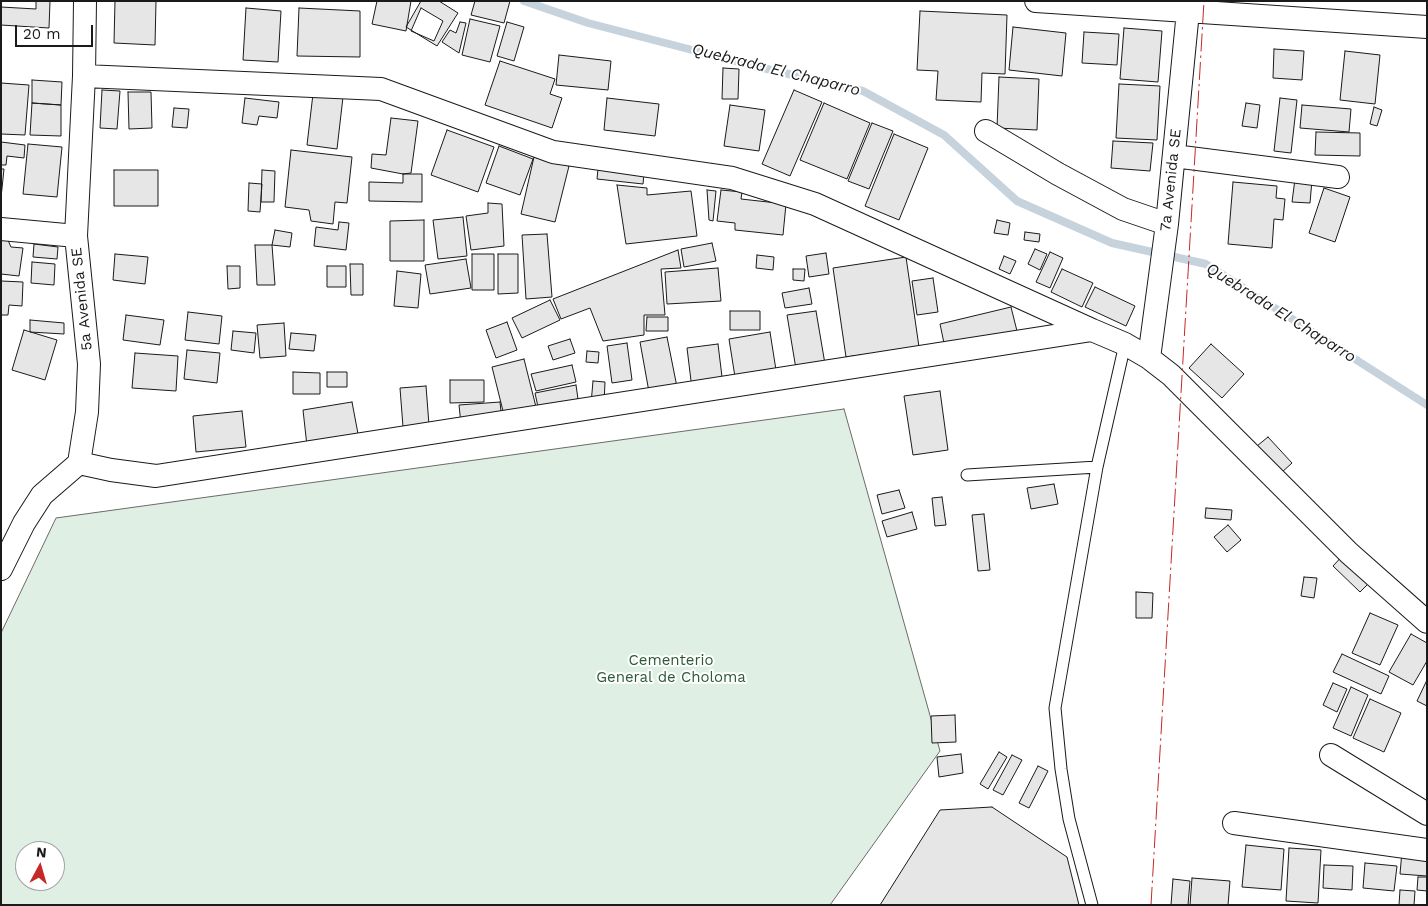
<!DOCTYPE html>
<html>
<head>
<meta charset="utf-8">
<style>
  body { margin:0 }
  #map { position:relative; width:1428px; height:906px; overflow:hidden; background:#fff; font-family:"Work Sans",sans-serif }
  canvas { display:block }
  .frame { position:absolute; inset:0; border:2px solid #1a1a1a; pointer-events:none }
  .north { position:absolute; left:15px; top:841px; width:50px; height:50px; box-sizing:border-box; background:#fff; border:1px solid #a3a3a3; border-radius:50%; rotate:6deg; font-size:14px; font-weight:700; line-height:20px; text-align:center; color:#1a1a1a }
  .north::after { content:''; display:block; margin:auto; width:18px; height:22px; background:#c62828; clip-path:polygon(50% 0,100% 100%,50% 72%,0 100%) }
  .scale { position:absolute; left:15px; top:25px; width:78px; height:22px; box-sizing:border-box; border:2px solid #1a1a1a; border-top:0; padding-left:6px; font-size:15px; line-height:18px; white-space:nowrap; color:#1a1a1a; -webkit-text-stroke:4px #fff; paint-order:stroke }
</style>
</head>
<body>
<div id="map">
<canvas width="1428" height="906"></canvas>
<div class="frame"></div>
<div class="north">N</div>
<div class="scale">20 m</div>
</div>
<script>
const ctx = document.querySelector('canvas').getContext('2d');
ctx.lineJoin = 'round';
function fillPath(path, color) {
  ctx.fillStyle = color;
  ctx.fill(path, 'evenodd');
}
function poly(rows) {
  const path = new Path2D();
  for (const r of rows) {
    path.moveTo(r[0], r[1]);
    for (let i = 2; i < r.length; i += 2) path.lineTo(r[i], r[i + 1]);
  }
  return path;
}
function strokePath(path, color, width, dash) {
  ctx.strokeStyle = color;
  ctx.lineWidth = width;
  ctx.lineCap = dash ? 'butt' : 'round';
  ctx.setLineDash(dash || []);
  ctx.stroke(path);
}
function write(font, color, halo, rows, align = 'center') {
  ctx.font = font + ' "Work Sans",sans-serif';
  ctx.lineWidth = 4;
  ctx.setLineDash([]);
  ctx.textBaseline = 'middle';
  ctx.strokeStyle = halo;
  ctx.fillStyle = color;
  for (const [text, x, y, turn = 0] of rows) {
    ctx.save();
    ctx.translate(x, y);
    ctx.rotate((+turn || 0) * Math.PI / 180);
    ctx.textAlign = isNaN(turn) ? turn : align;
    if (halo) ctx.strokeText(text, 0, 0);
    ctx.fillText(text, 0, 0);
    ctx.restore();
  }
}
const green = poly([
  [844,409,940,751,830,905,1,905,1,633,56,518,844,409],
  [25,851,55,851,55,881,25,881,25,851]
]);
const stream = poly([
  [524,1,588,23,754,66,863,91,944,135,1017,201,1112,243,1206,264,1427,405]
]);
const building = poly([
  [36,1,50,1,49,28,1,25,1,7,36,9,36,1],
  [115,1,156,1,155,45,114,43,115,1],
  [377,1,411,1,406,31,372,24,377,1],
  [421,1,439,1,458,13,437,46,406,27,421,1],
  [475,1,510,1,504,23,471,15,475,1],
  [246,8,281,11,278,62,243,60,246,8],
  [299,8,360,11,360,57,297,56,299,8],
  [421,8,443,21,434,41,411,31,421,8],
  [920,11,1007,15,1005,74,982,73,981,102,936,100,938,71,917,70,920,11],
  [470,19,500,26,490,62,462,55,470,19],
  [460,22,466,23,459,53,442,42,450,30,456,33,460,22],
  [507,22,524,27,514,61,497,56,507,22],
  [1013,27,1066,33,1062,76,1009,70,1013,27],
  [1124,28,1162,31,1158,82,1120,79,1124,28],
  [1084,32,1119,34,1117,65,1082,63,1084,32],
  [1274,49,1304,51,1302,80,1273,78,1274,49],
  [1345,51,1380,55,1375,104,1340,100,1345,51],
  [559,55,611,61,608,90,556,85,559,55],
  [500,61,555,79,550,94,562,98,552,128,485,105,500,61],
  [723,68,739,69,738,99,722,99,723,68],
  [999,77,1039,79,1037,130,997,128,999,77],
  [32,80,62,82,61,105,32,103,32,80],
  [1,83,29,85,25,135,1,134,1,83],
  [1119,84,1160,86,1157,140,1116,138,1119,84],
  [102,90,120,91,117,129,100,128,102,90],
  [794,90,822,102,790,176,762,164,794,90],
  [128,92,151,92,152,128,129,129,128,92],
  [313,94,343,97,337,149,307,145,313,94],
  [245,98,279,102,277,118,259,116,257,125,242,123,245,98],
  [607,98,659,104,655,136,604,130,607,98],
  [1280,98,1297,100,1291,153,1274,151,1280,98],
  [32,103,61,105,61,136,30,135,32,103],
  [824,103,870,123,847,179,800,160,824,103],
  [1246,103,1260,105,1257,128,1242,126,1246,103],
  [730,105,765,110,759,151,724,146,730,105],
  [1302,105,1351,109,1349,132,1300,128,1302,105],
  [1374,107,1382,110,1377,126,1370,124,1374,107],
  [174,108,189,109,187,128,172,127,174,108],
  [391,118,418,121,411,173,403,174,371,168,372,154,386,155,391,118],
  [872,123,893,131,869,189,848,181,872,123],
  [447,130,494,147,478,192,431,175,447,130],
  [1316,132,1360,133,1360,156,1315,155,1316,132],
  [894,134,928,148,899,220,865,206,894,134],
  [1113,141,1153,143,1150,171,1111,168,1113,141],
  [1,142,25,145,24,158,7,156,6,165,1,165,1,142],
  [28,144,62,147,57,197,23,194,28,144],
  [499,146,533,159,520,195,486,183,499,146],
  [291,150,352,157,347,203,335,202,333,224,311,221,309,210,285,207,291,150],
  [534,157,569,166,555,222,521,214,534,157],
  [1,169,4,169,1,198,1,169],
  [598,169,644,174,643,184,597,179,598,169],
  [114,170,158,170,158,206,114,206,114,170],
  [262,170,275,171,274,202,261,202,262,170],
  [403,174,422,174,422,202,369,201,369,182,403,183,403,174],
  [1295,179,1312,180,1310,203,1292,202,1295,179],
  [1233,182,1277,186,1276,198,1285,199,1283,220,1274,219,1272,248,1228,244,1233,182],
  [249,183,262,184,260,212,248,211,249,183],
  [617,185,647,188,647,195,691,191,697,236,626,244,617,185],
  [1324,188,1350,197,1335,242,1309,233,1324,188],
  [707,190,716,191,713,221,709,220,707,190],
  [721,190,742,192,741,199,786,204,783,235,735,230,735,223,717,221,721,190],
  [488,203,502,204,504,246,471,250,466,216,488,213,488,203],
  [463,217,467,256,438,259,433,220,463,217],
  [424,220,424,261,390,261,390,221,424,220],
  [997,220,1010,223,1008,235,994,233,997,220],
  [339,222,349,223,346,250,314,246,316,227,338,230,339,222],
  [275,230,292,233,290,247,272,245,275,230],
  [1025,232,1040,234,1039,242,1024,240,1025,232],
  [547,234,552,297,526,299,522,235,547,234],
  [1,238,7,238,11,247,23,248,19,276,1,274,1,238],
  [712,243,716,261,684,267,681,249,712,243],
  [34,244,58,247,57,259,33,257,34,244],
  [255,245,272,245,275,285,257,285,255,245],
  [1035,249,1047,254,1040,270,1028,264,1035,249],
  [678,250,681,268,661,269,665,315,644,315,644,335,603,341,590,308,561,319,553,299,678,250],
  [1050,252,1063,258,1050,288,1036,282,1050,252],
  [826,253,829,274,809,277,806,256,826,253],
  [115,254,148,257,145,284,113,280,115,254],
  [472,254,494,254,494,290,472,290,472,254],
  [498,254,518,254,518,293,498,294,498,254],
  [757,255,774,257,773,270,756,268,757,255],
  [1004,256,1016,261,1010,274,999,269,1004,256],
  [906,257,919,347,846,357,833,268,906,257],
  [466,259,471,288,430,294,425,265,466,259],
  [32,262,55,264,54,285,31,283,32,262],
  [350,264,363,264,363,295,351,295,350,264],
  [227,266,240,266,240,288,228,289,227,266],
  [327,266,346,266,346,287,327,287,327,266],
  [718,268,721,301,667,304,665,272,718,268],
  [793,269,805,269,804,281,793,280,793,269],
  [1062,269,1093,283,1082,307,1051,292,1062,269],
  [397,271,421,274,418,308,394,306,397,271],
  [933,278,938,312,917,315,912,281,933,278],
  [1,281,23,282,22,306,9,305,8,315,1,315,1,281],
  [1095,287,1135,306,1126,326,1085,307,1095,287],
  [809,288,812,304,785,308,782,293,809,288],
  [550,300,560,320,522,338,512,318,550,300],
  [1011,307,1017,331,945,348,940,324,1011,307],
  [730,311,760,311,760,330,730,330,730,311],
  [816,311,825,364,796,369,787,315,816,311],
  [188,312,222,316,219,344,185,340,188,312],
  [126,315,164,320,160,345,123,340,126,315],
  [647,317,668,317,668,331,646,331,647,317],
  [30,320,64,323,64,334,30,332,30,320],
  [507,322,517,350,496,358,486,330,507,322],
  [284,323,286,356,260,358,257,325,284,323],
  [24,330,57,340,45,380,12,370,24,330],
  [233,331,256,333,254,353,231,350,233,331],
  [770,332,776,370,735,377,729,339,770,332],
  [291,333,316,335,314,351,289,349,291,333],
  [667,337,677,387,649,392,640,342,667,337],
  [570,339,575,353,553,360,548,346,570,339],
  [627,343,632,380,612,383,607,346,627,343],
  [718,344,723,385,692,389,687,348,718,344],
  [1211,344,1244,374,1222,398,1189,368,1211,344],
  [187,350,220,353,217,383,184,379,187,350],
  [587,351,599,352,598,363,586,362,587,351],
  [135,353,178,356,176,391,132,388,135,353],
  [524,359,537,411,505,419,492,367,524,359],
  [572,365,576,382,536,391,531,374,572,365],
  [293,372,320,373,320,394,293,394,293,372],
  [327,372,347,372,347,387,327,387,327,372],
  [450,380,484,380,484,402,450,403,450,380],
  [593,381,605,382,604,404,591,404,593,381],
  [576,385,578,399,538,407,535,393,576,385],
  [426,386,429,425,403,427,400,388,426,386],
  [940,391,948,450,913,455,904,396,940,391],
  [352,402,359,439,307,446,303,410,352,402],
  [500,402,502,421,461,424,459,405,500,402],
  [242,411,246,447,196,452,193,416,242,411],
  [1268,437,1292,463,1281,473,1257,446,1268,437],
  [1054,484,1058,504,1031,509,1027,488,1054,484],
  [899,490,905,508,882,514,877,495,899,490],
  [942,497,946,525,935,526,932,498,942,497],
  [1206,508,1232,510,1231,520,1205,518,1206,508],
  [912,512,917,529,887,537,882,521,912,512],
  [984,514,990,570,978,571,972,515,984,514],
  [1228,525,1241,540,1227,552,1214,537,1228,525],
  [1346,552,1374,578,1360,592,1333,566,1346,552],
  [1304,577,1317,578,1314,598,1301,596,1304,577],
  [1136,592,1153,593,1152,618,1136,618,1136,592],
  [1370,613,1398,625,1380,665,1352,653,1370,613],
  [1411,634,1427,643,1427,661,1413,685,1389,672,1411,634],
  [1342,654,1389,676,1381,694,1333,672,1342,654],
  [1427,680,1427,706,1417,701,1427,680],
  [1333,683,1347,689,1337,712,1323,705,1333,683],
  [1351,687,1368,695,1351,736,1333,728,1351,687],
  [1370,699,1401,713,1384,752,1353,738,1370,699],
  [955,715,956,742,932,743,931,716,955,715],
  [999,752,1007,757,988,789,980,784,999,752],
  [961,754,963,773,939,777,937,757,961,754],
  [1012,755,1022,760,1003,795,993,790,1012,755],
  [1038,766,1048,771,1029,808,1019,803,1038,766],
  [992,807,1067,857,1079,905,880,905,940,810,992,807],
  [1246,845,1284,849,1281,890,1242,887,1246,845],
  [1289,848,1321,850,1318,903,1286,901,1289,848],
  [1402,851,1427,853,1427,876,1400,874,1402,851],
  [1365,863,1397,866,1394,891,1363,888,1365,863],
  [1324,865,1353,866,1352,890,1323,888,1324,865],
  [1418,877,1427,877,1427,891,1417,890,1418,877],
  [1192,878,1230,881,1228,905,1190,905,1192,878],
  [1173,879,1190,881,1188,905,1171,905,1173,879],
  [1400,890,1415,891,1414,905,1399,905,1400,890]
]);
const service = poly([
  [967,475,1097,467],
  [1092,905,1069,819,1061,769,1055,708,1097,467,1125,344]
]);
const minor = poly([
  [1036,1,1427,27],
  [84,76,381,89,553,152,732,178,815,204,1092,330,1125,344,1149,358,1171,375,1349,553,1427,622],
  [986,131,1058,174,1123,209,1167,224],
  [1174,156,1338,177],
  [1,229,76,236],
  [1149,358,1167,224,1189,1],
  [79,463,111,470,156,476,1092,330],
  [1,569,24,523,42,495,79,463,87,412,89,364,76,236,84,76,85,1],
  [1331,755,1427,814],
  [1234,823,1427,850]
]);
const power = poly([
  [1151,905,1204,1]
]);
const streetNames = [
  ["7a Avenida SE",1171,180,-84],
  ["5a Avenida SE",82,299,-96]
];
const parkNames = [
  ["Cementerio",671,661],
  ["General de Choloma",671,678]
];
const waterNames = [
  ["Quebrada El Chaparro",776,70,14],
  ["Quebrada El Chaparro",1281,313,32]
];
fillPath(green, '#e0efe3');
strokePath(green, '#6a6a6a', 1);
strokePath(stream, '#c6d2dc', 8);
fillPath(building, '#e6e6e6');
strokePath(building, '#1a1a1a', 1);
strokePath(service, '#1a1a1a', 13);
strokePath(minor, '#1a1a1a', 24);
strokePath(service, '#fff', 11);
strokePath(minor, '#fff', 22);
strokePath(power, '#c62828', 1, [18, 4, 2.5, 4]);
write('15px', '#1a1a1a', '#fff', streetNames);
write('15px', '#2b5a34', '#fff', parkNames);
write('italic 16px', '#1a1a1a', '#fff', waterNames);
</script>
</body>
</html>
